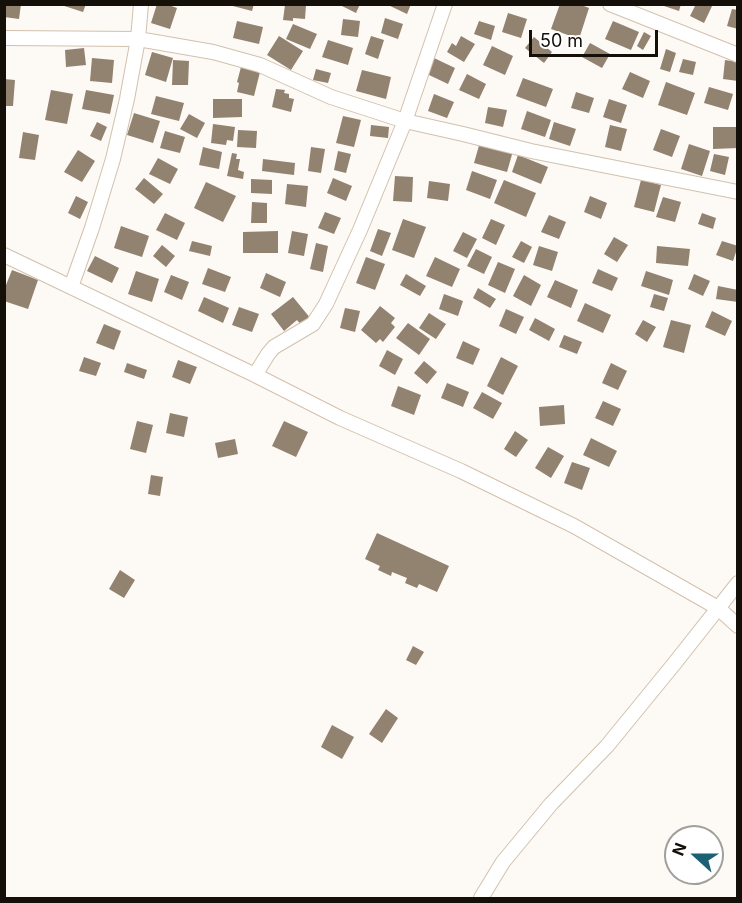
<!DOCTYPE html>
<html>
<head>
<meta charset="utf-8">
<style>
  body { margin:0 }
  #map { position:relative; width:742px; height:903px; overflow:hidden; background:#fdf9f5; font-family:Inter,sans-serif }
  canvas { display:block }
  .frame { position:absolute; inset:0; border:6px solid #140f08; pointer-events:none }
  .north { position:absolute; left:664px; top:825px; width:60px; height:60px; box-sizing:border-box; background:#fff; border:2px solid #a19f9c; border-radius:50%; rotate:291deg; font-size:16px; font-weight:700; line-height:24px; text-align:center; color:#140f08 }
  .north::after { content:''; display:block; margin:auto; width:21px; height:27px; background:#1c6073; clip-path:polygon(50% 0,100% 100%,50% 72%,0 100%) }
  .scale { position:absolute; left:529px; top:30px; width:129px; height:27px; box-sizing:border-box; border:3px solid #140f08; border-top:0; padding-left:8px; font-size:18px; line-height:21px; white-space:nowrap; color:#140f08; -webkit-text-stroke:4px #fff; paint-order:stroke }
</style>
</head>
<body>
<div id="map">
<canvas width="742" height="903"></canvas>
<div class="frame"></div>
<div class="north">N</div>
<div class="scale">50 m</div>
</div>
<script>
const ctx = document.querySelector('canvas').getContext('2d');
ctx.lineJoin = 'round';
function fillPath(path, color) {
  ctx.fillStyle = color;
  ctx.fill(path, 'evenodd');
}
function poly(rows) {
  const path = new Path2D();
  for (const r of rows) {
    path.moveTo(r[0], r[1]);
    for (let i = 2; i < r.length; i += 2) path.lineTo(r[i], r[i + 1]);
  }
  return path;
}
function strokePath(path, color, width, dash) {
  ctx.strokeStyle = color;
  ctx.lineWidth = width;
  ctx.lineCap = dash ? 'butt' : 'round';
  ctx.setLineDash(dash || []);
  ctx.stroke(path);
}
const building = poly([
  [4,4,21,4,19,19,4,17],
  [58,4,86,4,83,12],
  [157,4,166,4,177,8,170,29,151,23],
  [225,4,254,4,252,11],
  [343,4,360,4,356,13,342,6],
  [386,4,411,4,407,14],
  [560,4,579,4,589,8,579,39,551,29],
  [658,4,681,4,679,11],
  [696,4,713,4,704,23,690,16],
  [285,5,306,5,305,19,293,18,293,21,283,20],
  [732,9,738,10,738,29,727,26],
  [508,13,527,19,521,38,502,32],
  [385,18,403,24,398,39,381,33],
  [343,19,360,21,358,37,341,35],
  [237,21,263,27,259,44,233,38],
  [479,21,495,26,491,40,474,34],
  [613,21,639,32,631,50,605,39],
  [293,24,317,34,310,49,286,39],
  [644,32,651,36,643,50,637,46],
  [279,36,303,51,291,70,267,55],
  [371,36,384,40,378,59,365,54],
  [461,36,475,44,464,62,447,52,452,43,456,46],
  [534,37,552,52,544,63,525,48],
  [328,40,353,48,348,65,322,57],
  [590,43,610,54,602,68,582,57],
  [492,46,513,56,505,75,483,65],
  [84,48,86,65,66,67,65,50],
  [666,49,676,53,670,72,660,69],
  [152,52,173,58,166,82,145,75],
  [92,58,114,60,112,83,90,81],
  [434,58,455,68,448,84,427,74],
  [683,59,696,62,693,75,679,72],
  [173,60,189,61,188,85,172,85],
  [725,60,738,62,738,81,723,79],
  [241,67,260,72,254,96,237,92,239,83,237,82],
  [316,69,331,73,328,83,313,80],
  [362,70,391,77,386,99,356,91],
  [630,72,650,81,643,98,622,89],
  [467,74,486,84,479,99,459,90],
  [523,78,553,89,546,107,516,96],
  [4,79,15,80,13,106,4,106],
  [666,82,695,93,687,115,658,105],
  [709,87,733,94,728,110,704,103],
  [276,89,285,90,284,93,289,94,289,98,294,99,291,112,272,107],
  [51,90,73,94,67,124,45,120],
  [86,90,114,95,110,114,82,109],
  [576,92,594,98,589,113,571,108],
  [434,94,454,102,447,118,428,111],
  [156,96,184,103,179,121,151,114],
  [213,99,242,99,242,117,213,118],
  [609,99,627,105,621,123,603,117],
  [488,107,507,110,503,127,485,123],
  [527,111,551,120,545,137,521,129],
  [134,113,160,121,153,143,127,135],
  [189,114,205,123,197,138,180,129],
  [343,116,361,120,354,147,336,143],
  [97,122,107,127,101,141,90,136],
  [554,122,576,129,570,146,549,139],
  [213,124,235,127,233,141,227,140,226,145,211,143],
  [371,125,389,127,388,138,370,136],
  [610,125,627,129,621,151,605,147],
  [713,127,738,127,738,148,713,149],
  [661,129,680,136,672,157,653,150],
  [238,130,257,131,256,148,237,147],
  [165,131,185,137,180,153,160,148],
  [23,132,39,135,35,160,19,158],
  [480,142,513,151,507,172,474,163],
  [689,144,710,151,702,176,681,169],
  [203,147,222,152,219,169,199,165],
  [311,147,325,149,321,173,308,171],
  [78,150,95,161,82,182,64,172],
  [338,151,351,154,346,173,334,170],
  [232,153,237,154,236,159,240,159,238,170,244,172,243,179,227,176],
  [714,154,729,157,725,175,710,171],
  [518,155,548,167,541,184,512,172],
  [158,158,178,169,170,184,149,174],
  [263,159,295,163,294,175,262,171],
  [472,171,497,180,490,199,466,190],
  [395,176,413,177,412,202,393,201],
  [144,178,163,194,154,204,135,189],
  [333,178,352,186,346,201,327,193],
  [251,179,272,180,272,194,251,193],
  [504,180,536,193,526,217,494,203],
  [641,180,661,185,654,212,634,207],
  [429,181,450,184,448,201,427,198],
  [206,182,236,196,223,222,194,208],
  [287,184,308,186,306,207,285,204],
  [76,196,88,202,80,219,68,213],
  [590,196,607,203,601,219,584,212],
  [663,197,681,202,675,222,656,217],
  [252,202,267,203,267,223,251,223],
  [325,212,341,218,334,234,318,228],
  [165,213,185,223,177,240,156,230],
  [702,213,716,218,713,229,698,224],
  [549,215,566,222,559,239,541,232],
  [403,219,426,227,414,258,392,250],
  [491,219,505,225,496,245,482,238],
  [121,226,149,236,142,257,114,248],
  [378,229,391,233,382,256,370,251],
  [278,231,278,253,243,253,243,232],
  [292,231,308,234,304,256,288,253],
  [463,232,477,239,467,258,453,251],
  [614,237,628,245,617,262,604,254],
  [192,241,212,246,210,256,189,251],
  [521,241,532,247,524,263,512,257],
  [722,241,738,246,733,261,716,255],
  [316,243,328,246,323,272,310,269],
  [162,245,175,256,166,267,153,256],
  [539,246,558,252,552,271,533,265],
  [657,246,690,249,688,266,656,263],
  [476,249,492,257,484,274,467,266],
  [95,256,119,268,112,283,87,271],
  [366,257,385,264,375,290,356,283],
  [435,257,460,269,452,287,426,276],
  [498,262,515,269,505,293,488,285],
  [208,268,231,277,225,292,202,284],
  [598,269,618,278,612,291,592,283],
  [12,270,38,280,28,309,4,301,4,290],
  [136,271,159,279,152,302,128,294],
  [646,271,673,280,669,295,641,286],
  [266,273,286,282,280,297,260,288],
  [406,274,426,286,420,296,400,285],
  [694,274,710,281,703,296,688,289],
  [171,275,189,282,182,300,164,292],
  [524,275,541,285,531,306,513,296],
  [555,280,578,290,571,308,547,297],
  [718,286,738,290,738,302,716,299],
  [478,288,496,299,490,308,473,298],
  [444,294,463,301,458,316,439,309],
  [654,294,668,298,664,311,650,307],
  [204,297,229,308,223,323,198,311],
  [293,297,311,319,302,326,297,320,284,331,271,314],
  [585,303,611,315,603,333,577,321],
  [380,306,395,318,391,323,395,327,383,342,380,339,376,343,361,330],
  [239,307,259,314,252,332,232,325],
  [345,308,360,311,355,332,340,328],
  [506,309,524,317,516,334,499,326],
  [712,311,732,321,725,336,705,327],
  [429,313,446,324,436,339,419,328],
  [535,318,555,329,549,341,529,330],
  [643,320,656,327,647,342,635,334],
  [671,320,691,325,684,353,663,347],
  [408,323,430,339,419,355,396,338],
  [104,324,121,331,114,350,96,343],
  [564,335,582,342,577,354,559,347],
  [463,341,480,349,473,365,456,358],
  [387,350,403,359,395,375,379,366],
  [84,357,101,363,96,376,79,371],
  [501,357,518,366,503,395,487,386],
  [178,360,197,367,190,384,172,377],
  [424,361,437,372,427,384,414,373],
  [127,363,147,370,144,379,124,372],
  [611,363,627,371,618,390,602,383],
  [447,383,469,392,463,407,441,398],
  [398,386,421,395,414,415,391,406],
  [482,392,502,403,493,419,473,408],
  [603,401,621,409,613,426,595,418],
  [564,405,565,424,540,426,539,407],
  [170,413,188,417,184,437,166,433],
  [137,421,153,425,146,453,130,449],
  [284,421,308,432,296,457,272,446],
  [515,431,528,440,516,457,504,449],
  [591,438,617,451,609,467,583,455],
  [235,439,238,454,218,458,215,443],
  [548,447,564,456,551,478,535,468],
  [572,462,590,468,582,490,564,483],
  [151,475,163,477,160,496,148,494],
  [377,533,449,566,437,592,419,584,417,588,405,583,407,578,392,572,391,576,378,570,380,566,365,559],
  [120,570,135,580,124,598,109,589],
  [413,646,424,652,416,665,406,660],
  [386,709,398,718,382,743,369,734],
  [332,725,354,737,342,759,321,747]
]);
const street = poly([
  [610,4,738,55],
  [4,38,138,39,213,52,260,65,331,97,405,121,463,134,531,151,738,192],
  [4,255,255,375,340,418,461,471,574,526,718,608,738,626],
  [71,287,92,228,113,159,127,99,138,39,141,4],
  [255,375,268,354,274,347,313,324,326,304,360,230,405,121,445,4],
  [481,898,503,862,551,804,607,746,674,664,738,583]
]);
fillPath(building, '#928270');
strokePath(street, '#d2c1ad', 16);
strokePath(street, '#fff', 14);
</script>
</body>
</html>
